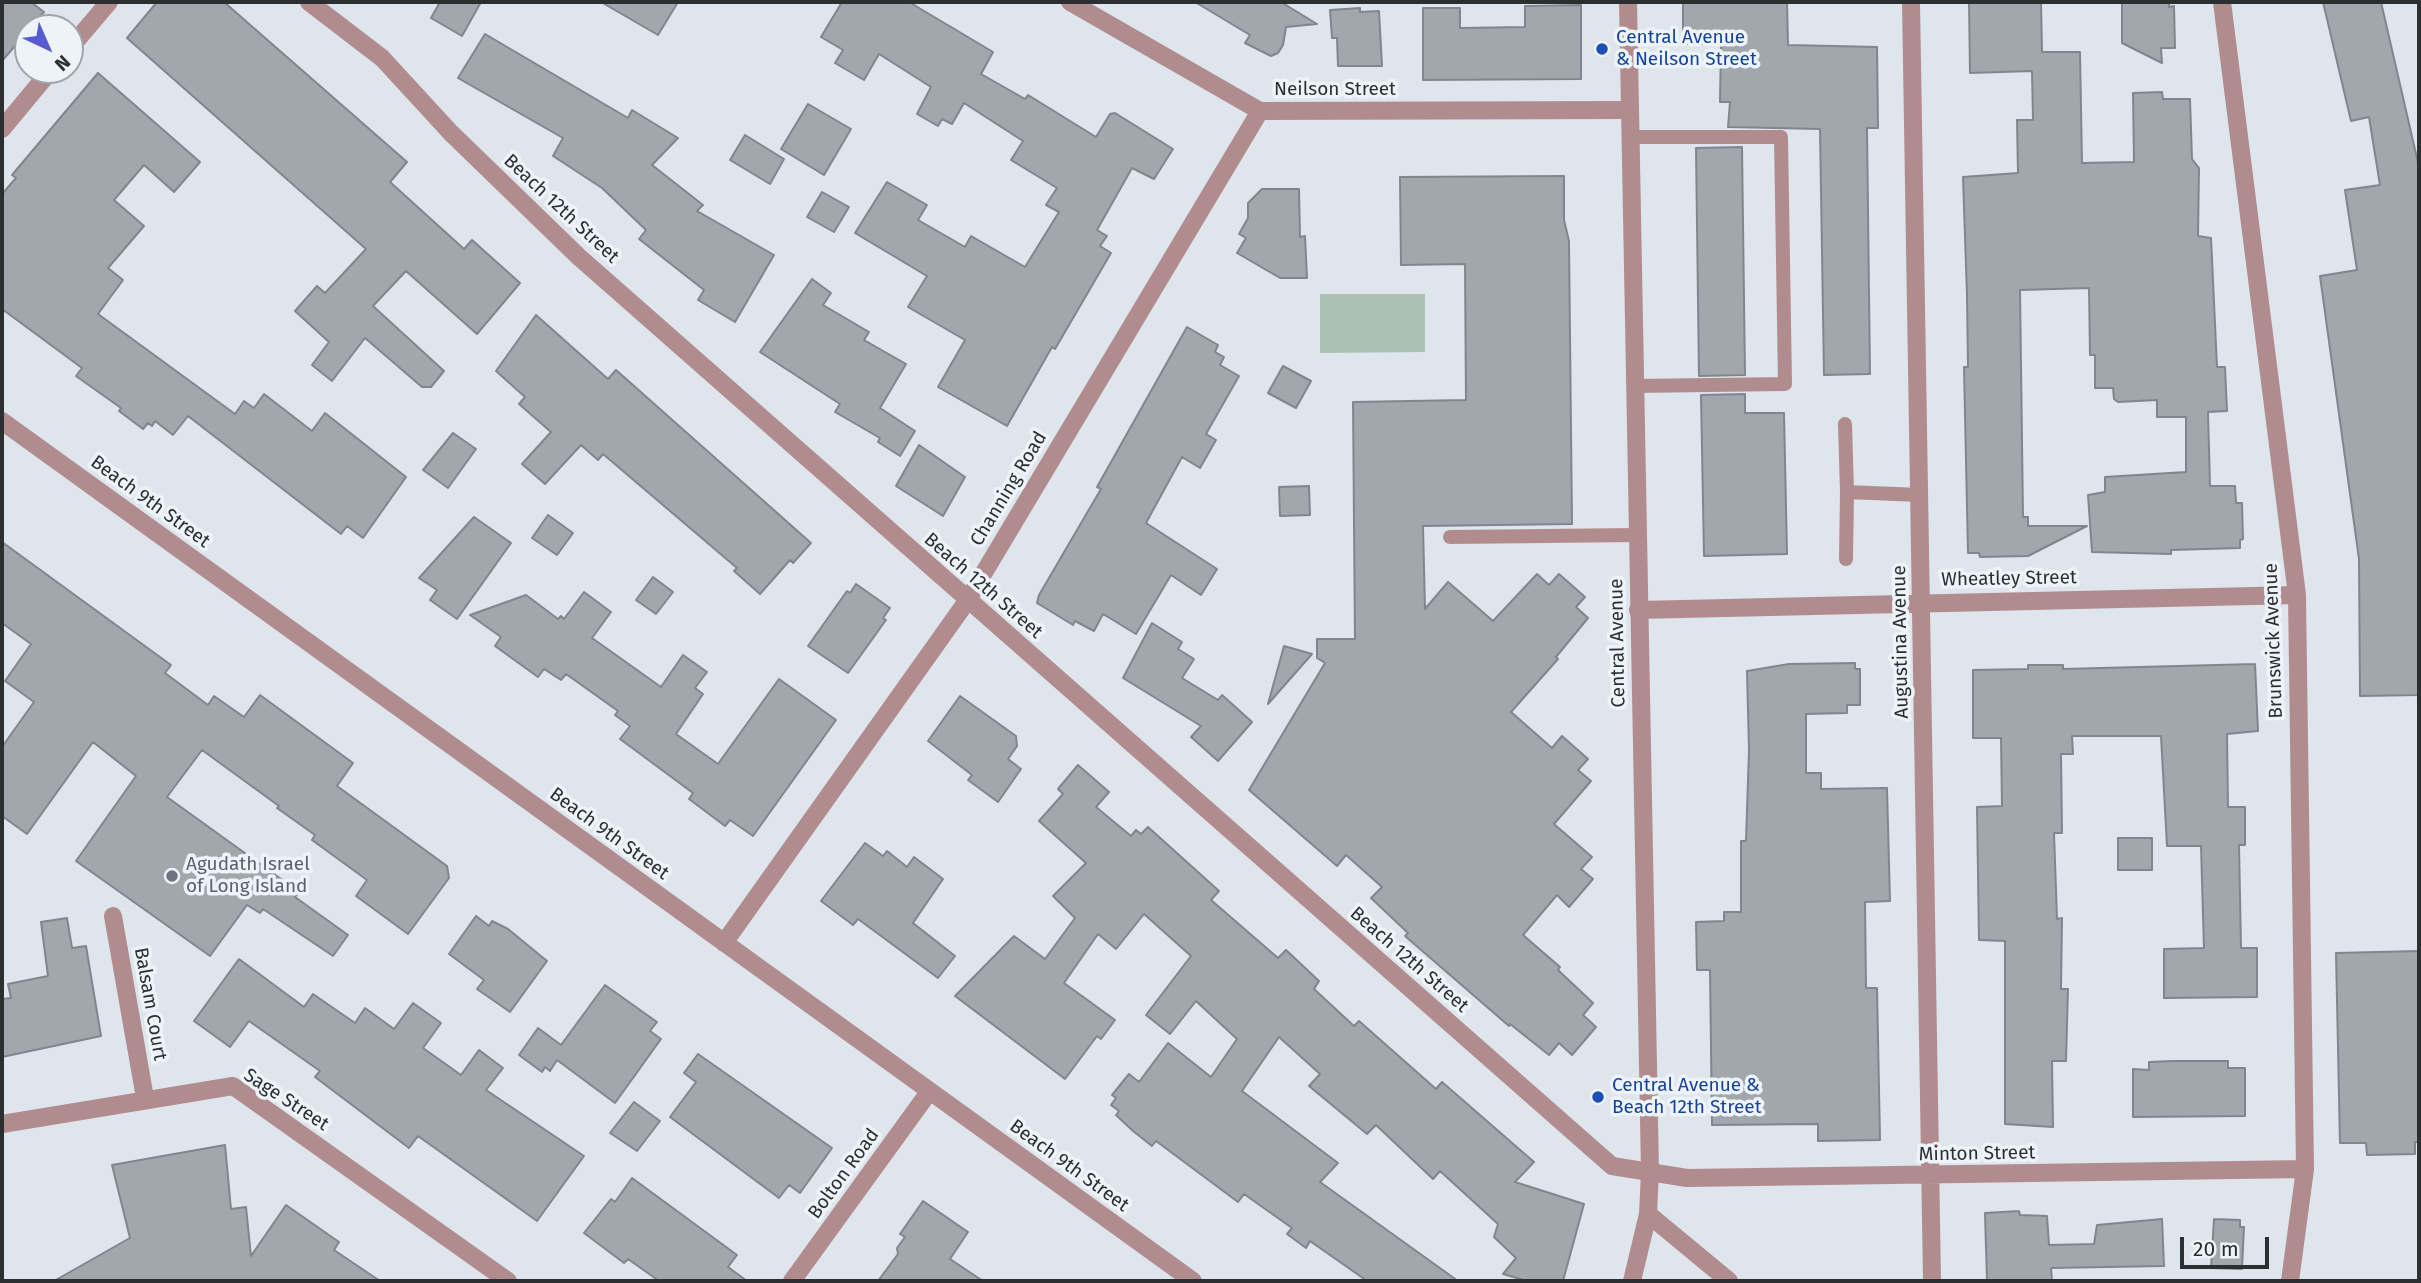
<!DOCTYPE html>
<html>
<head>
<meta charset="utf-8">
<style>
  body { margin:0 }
  #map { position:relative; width:2421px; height:1283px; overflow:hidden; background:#dfe5ec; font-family:"Fira Sans",sans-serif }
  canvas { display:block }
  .frame { position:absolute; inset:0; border:4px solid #2c2f31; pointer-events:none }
  .north { position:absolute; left:14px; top:14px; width:70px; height:70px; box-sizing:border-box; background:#edf3f9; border:2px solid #a0a5a9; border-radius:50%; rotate:136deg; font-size:19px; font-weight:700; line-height:28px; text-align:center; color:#2c2f31 }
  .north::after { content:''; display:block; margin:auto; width:24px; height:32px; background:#585cd3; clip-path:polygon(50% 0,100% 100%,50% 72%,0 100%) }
  .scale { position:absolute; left:2180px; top:1237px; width:89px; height:32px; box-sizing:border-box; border:4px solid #2c2f31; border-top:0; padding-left:9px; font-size:21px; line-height:24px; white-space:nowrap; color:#2c2f31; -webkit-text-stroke:5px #edf3f9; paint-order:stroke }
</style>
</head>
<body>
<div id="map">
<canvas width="2421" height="1283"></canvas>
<div class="frame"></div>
<div class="north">N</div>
<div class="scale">20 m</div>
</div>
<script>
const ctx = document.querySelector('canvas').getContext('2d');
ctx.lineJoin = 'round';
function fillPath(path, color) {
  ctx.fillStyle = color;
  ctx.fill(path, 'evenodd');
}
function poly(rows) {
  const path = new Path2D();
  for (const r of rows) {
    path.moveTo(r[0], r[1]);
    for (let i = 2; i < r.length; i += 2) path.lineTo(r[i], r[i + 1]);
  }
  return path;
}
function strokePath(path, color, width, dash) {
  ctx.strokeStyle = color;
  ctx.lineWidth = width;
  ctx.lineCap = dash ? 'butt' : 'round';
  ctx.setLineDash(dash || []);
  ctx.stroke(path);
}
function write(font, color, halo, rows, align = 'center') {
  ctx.font = font + ' "Fira Sans",sans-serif';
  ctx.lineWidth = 7;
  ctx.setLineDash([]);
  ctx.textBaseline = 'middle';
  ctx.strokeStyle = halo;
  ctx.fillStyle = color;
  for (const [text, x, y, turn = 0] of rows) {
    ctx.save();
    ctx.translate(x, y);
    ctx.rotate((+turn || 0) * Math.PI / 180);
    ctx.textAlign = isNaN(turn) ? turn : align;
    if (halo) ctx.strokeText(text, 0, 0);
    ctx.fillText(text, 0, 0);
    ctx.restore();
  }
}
const green = poly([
  [1320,294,1425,294,1425,352,1320,353]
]);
const building = poly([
  [2,2,31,2,44,12,2,61,2,2],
  [157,2,224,2,407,162,390,182,464,249,472,240,520,283,477,334,406,271,373,306,444,371,431,387,422,387,365,338,332,381,312,365,329,342,295,311,317,286,325,293,366,249,127,38,157,2],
  [440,2,481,2,462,36,431,18,440,2],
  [601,2,678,2,658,35,601,2],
  [842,2,909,2,993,52,981,74,1025,99,1028,95,1096,137,1110,114,1115,113,1173,149,1154,179,1132,168,1097,230,1107,236,1100,246,1111,253,1055,349,1052,347,1007,426,938,387,965,340,908,307,927,276,855,233,887,182,927,205,918,220,965,247,971,236,1025,267,1059,212,1046,205,1057,188,1011,160,1023,141,964,103,952,124,942,119,938,126,917,114,931,87,879,54,864,80,835,63,843,50,821,37,842,2],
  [1195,2,1281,2,1317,24,1286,27,1283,45,1278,53,1271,56,1245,43,1250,35,1195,2],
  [1683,2,1787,2,1788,45,1877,47,1878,128,1867,128,1870,374,1824,375,1820,129,1728,127,1730,102,1720,102,1721,44,1683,44,1683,2],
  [1969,2,2041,2,2042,52,2080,52,2082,163,2134,162,2133,93,2162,92,2163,99,2190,99,2192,159,2199,168,2198,236,2211,238,2217,367,2225,367,2227,411,2208,412,2210,486,2235,486,2236,503,2242,503,2243,539,2240,540,2240,548,2171,550,2171,554,2092,552,2088,495,2105,492,2105,477,2186,472,2186,417,2157,417,2157,400,2118,402,2114,399,2113,388,2095,388,2095,355,2090,355,2089,288,2020,290,2023,517,2028,517,2028,526,2087,526,2028,556,1980,557,1979,553,1968,553,1964,367,1968,367,1967,295,1963,177,2018,173,2017,120,2033,120,2032,71,1970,73,1969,2],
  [2122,2,2169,2,2169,7,2174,6,2175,48,2161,48,2162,63,2122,43,2122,2],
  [2323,2,2381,2,2419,167,2419,695,2360,696,2359,559,2320,276,2357,270,2345,190,2380,185,2369,117,2351,121,2323,2],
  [1581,5,1581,79,1423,80,1423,8,1460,8,1460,28,1525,27,1525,6,1581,5],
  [1360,8,1360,12,1379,11,1382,66,1338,66,1337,38,1332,38,1330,10,1360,8],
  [485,34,628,118,632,110,678,138,652,165,703,205,697,211,774,255,735,322,698,300,704,290,639,239,646,230,602,188,553,156,563,138,458,78,485,34],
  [98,73,200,162,174,192,144,165,114,200,144,226,108,268,123,280,98,314,235,414,244,401,254,408,264,394,312,431,325,413,406,477,363,538,347,526,341,534,188,416,173,435,155,421,152,426,148,423,143,429,119,411,121,408,76,376,82,368,2,309,2,194,16,178,12,175,98,73],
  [808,104,851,129,824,175,781,149,808,104],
  [745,135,784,159,770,184,730,160,745,135],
  [1742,147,1745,375,1699,376,1696,148,1742,147],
  [1564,176,1564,220,1569,241,1572,524,1423,526,1425,609,1448,582,1493,621,1537,574,1549,585,1559,574,1585,597,1576,607,1588,618,1556,657,1558,659,1511,712,1552,748,1562,736,1588,759,1578,770,1591,781,1554,824,1592,857,1581,869,1593,879,1569,907,1557,895,1523,935,1560,967,1558,970,1593,1003,1583,1015,1596,1027,1572,1055,1559,1043,1549,1055,1510,1024,1509,1026,1405,936,1408,933,1371,898,1382,887,1346,855,1337,866,1249,790,1325,663,1317,658,1317,639,1355,639,1353,402,1466,400,1465,264,1401,265,1400,177,1564,176],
  [1262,189,1299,189,1300,237,1305,236,1307,278,1280,278,1237,253,1246,238,1239,234,1248,218,1248,203,1262,189],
  [822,192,849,207,834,232,807,217,822,192],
  [812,279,831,293,823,305,869,332,864,340,906,364,880,408,915,431,900,456,878,442,880,438,835,412,840,404,760,352,812,279],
  [536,315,608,379,616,370,811,543,793,563,790,560,760,594,734,571,737,568,603,454,598,460,581,445,545,484,522,464,551,432,519,404,525,397,496,371,536,315],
  [1187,327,1218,345,1215,352,1224,357,1220,365,1239,376,1206,434,1216,440,1200,468,1182,457,1146,523,1217,569,1201,595,1171,575,1136,634,1103,614,1094,631,1075,621,1073,625,1037,603,1039,595,1101,489,1097,487,1187,327],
  [1283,366,1311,381,1296,408,1268,393,1283,366],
  [1745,394,1745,413,1784,413,1787,554,1704,556,1701,395,1745,394],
  [453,433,476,449,448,488,423,470,453,433],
  [919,445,965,477,943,516,896,486,919,445],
  [1309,486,1310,515,1280,516,1279,487,1309,486],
  [548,515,573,533,557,555,532,538,548,515],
  [474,517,511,543,457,619,430,600,437,590,419,578,474,517],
  [2,542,171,665,165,673,208,705,214,696,244,717,260,695,353,763,337,786,447,866,449,878,408,934,356,896,367,880,312,840,315,835,277,808,279,806,202,750,167,797,299,892,295,897,348,935,333,956,263,909,260,913,247,905,210,956,76,861,136,776,93,742,27,834,2,816,2,747,34,702,5,681,31,644,2,623,2,542],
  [653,577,673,592,656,614,636,600,653,577],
  [856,584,890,608,883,618,886,620,848,673,808,646,847,591,850,593,856,584],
  [584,592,611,612,592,638,661,687,683,655,707,672,695,688,703,694,676,734,718,764,779,679,836,720,753,836,730,820,725,826,689,799,693,793,620,739,630,726,615,715,618,711,566,674,561,680,544,669,538,677,495,646,501,637,470,615,526,595,558,619,561,616,564,619,584,592],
  [1152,623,1182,642,1178,649,1194,659,1182,678,1218,700,1222,695,1252,722,1218,761,1191,737,1201,726,1123,678,1152,623],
  [1284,646,1312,654,1268,704,1284,646],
  [1855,663,1855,669,1860,669,1860,705,1847,705,1847,713,1806,714,1806,773,1821,773,1821,789,1887,788,1890,901,1865,902,1866,988,1877,988,1880,1140,1818,1141,1818,1124,1712,1125,1710,970,1697,970,1696,922,1724,921,1724,912,1741,912,1741,841,1746,841,1749,750,1747,671,1789,664,1855,663],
  [2255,664,2258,731,2227,734,2228,807,2245,807,2245,845,2239,845,2241,948,2257,948,2257,997,2164,998,2164,949,2204,948,2201,846,2167,846,2161,736,2072,736,2073,754,2061,754,2062,833,2054,833,2057,919,2062,918,2061,989,2068,989,2066,1061,2052,1061,2053,1127,2005,1124,2005,941,1979,940,1977,807,2002,806,2001,738,1973,738,1973,670,2028,669,2028,665,2063,665,2063,669,2255,664],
  [960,696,1016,736,1017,746,1008,759,1021,769,998,802,968,780,972,775,928,741,960,696],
  [1078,765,1109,792,1096,807,1131,836,1136,830,1141,834,1148,827,1219,891,1211,900,1278,958,1286,950,1319,981,1314,989,1354,1026,1359,1021,1436,1089,1442,1082,1534,1162,1515,1182,1584,1204,1563,1281,1527,1281,1503,1274,1516,1258,1494,1237,1498,1224,1440,1171,1433,1179,1376,1125,1367,1134,1309,1086,1320,1074,1279,1037,1242,1091,1338,1163,1320,1182,1458,1281,1367,1281,1310,1241,1306,1248,1287,1234,1292,1228,1244,1194,1238,1202,1156,1141,1152,1146,1133,1131,1116,1115,1119,1111,1111,1105,1116,1098,1112,1095,1129,1074,1139,1082,1168,1043,1211,1077,1237,1039,1196,1001,1170,1034,1146,1015,1191,956,1144,914,1116,949,1098,934,1064,983,1115,1020,1101,1039,1097,1036,1065,1079,955,996,1014,936,1045,959,1075,918,1053,896,1086,863,1039,821,1063,794,1058,789,1078,765],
  [2118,838,2152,838,2152,870,2118,870,2118,838],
  [865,843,883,856,887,851,907,867,914,857,943,879,913,923,955,956,938,978,858,919,853,925,821,901,865,843],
  [476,916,489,926,492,921,508,929,547,961,510,1012,477,989,484,980,449,954,476,916],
  [67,918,72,948,86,946,101,1036,2,1057,2,999,11,998,8,984,48,976,41,922,67,918],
  [2419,951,2419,1142,2415,1142,2415,1154,2367,1155,2366,1143,2340,1143,2336,953,2419,951],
  [239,959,304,1007,313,994,355,1023,365,1008,394,1029,413,1003,441,1023,423,1048,461,1075,479,1050,503,1068,486,1090,584,1156,537,1221,418,1136,409,1148,315,1077,320,1071,249,1021,230,1047,194,1021,239,959],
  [605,985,657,1022,650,1031,661,1039,615,1103,557,1060,550,1071,545,1067,542,1072,519,1055,538,1028,561,1045,605,985],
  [698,1054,832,1148,800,1193,789,1185,779,1198,670,1117,696,1082,684,1073,698,1054],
  [2173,1061,2228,1061,2228,1068,2245,1068,2245,1116,2133,1117,2133,1069,2149,1070,2149,1062,2173,1061],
  [634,1102,660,1121,637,1151,610,1133,634,1102],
  [225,1145,231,1209,246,1207,251,1256,286,1205,339,1242,334,1250,380,1281,54,1281,130,1238,112,1165,225,1145],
  [632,1178,737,1255,728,1267,747,1281,659,1281,628,1259,624,1263,584,1233,611,1199,615,1202,632,1178],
  [923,1201,968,1232,950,1259,983,1281,878,1281,898,1254,897,1248,905,1237,900,1234,923,1201],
  [2019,1211,2020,1215,2047,1216,2049,1245,2094,1244,2097,1225,2162,1219,2164,1266,2051,1268,2052,1281,1987,1281,1985,1213,2019,1211],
  [2214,1219,2240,1220,2240,1227,2244,1227,2242,1269,2211,1268,2214,1219]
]);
const service = poly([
  [1630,137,1781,137,1785,384,1634,386],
  [1845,424,1847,492],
  [1450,537,1637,535],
  [1846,559,1847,492,1920,495]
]);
const minor = poly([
  [309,2,382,58,451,133,579,257,1612,1166,1687,1178,2305,1169],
  [1070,2,1260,111,1630,110],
  [1911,2,1932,1281],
  [2222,2,2297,595,2305,1169,2290,1281],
  [70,48,109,2],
  [2,129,51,70],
  [2,421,1193,1281],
  [1638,610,2297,595],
  [113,916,145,1098],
  [724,943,967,601,1260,111],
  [2,1124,233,1086,508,1281],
  [1648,1214,1729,1281],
  [792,1281,929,1092]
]);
const tertiary = poly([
  [1628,2,1650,1172,1648,1214,1632,1281]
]);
const markers = [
  [1602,49,7,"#1a4fb4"],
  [172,876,7,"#6b7280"],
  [1598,1097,7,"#1a4fb4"]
];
const transitNames = [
  ["Central Avenue",1616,38],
  ["& Neilson Street",1616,60],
  ["Central Avenue &",1612,1086],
  ["Beach 12th Street",1612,1108]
];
const streetNames = [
  ["Neilson Street",1335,90],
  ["Beach 12th Street",561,209,43],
  ["Channing Road",1009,489,-59],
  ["Beach 9th Street",150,502,36],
  ["Wheatley Street",2009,579,-1],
  ["Beach 12th Street",983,586,41],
  ["Brunswick Avenue",2274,641,-92],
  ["Augustina Avenue",1901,642,-91],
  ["Central Avenue",1618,643,-91],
  ["Beach 9th Street",609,834,36],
  ["Beach 12th Street",1409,960,41],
  ["Balsam Court",150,1004,80],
  ["Sage Street",286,1100,33],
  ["Minton Street",1977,1154,-1],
  ["Beach 9th Street",1069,1166,36],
  ["Bolton Road",844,1174,-54]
];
const worshipNames = [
  ["Agudath Israel",186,865],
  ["of Long Island",186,887]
];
fillPath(green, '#abc1b2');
fillPath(building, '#a1a7ad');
strokePath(building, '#80868c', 2);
strokePath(service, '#b18c8f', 14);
strokePath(minor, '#b18c8f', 18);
strokePath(tertiary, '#b18c8f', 18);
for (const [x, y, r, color] of markers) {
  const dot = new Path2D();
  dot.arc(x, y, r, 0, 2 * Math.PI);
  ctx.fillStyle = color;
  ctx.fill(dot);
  strokePath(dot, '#edf3f9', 2.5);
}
write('19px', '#164399', '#edf3f9', transitNames, 'left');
write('19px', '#2c2f31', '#edf3f9', streetNames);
write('19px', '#5b616d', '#edf3f9', worshipNames, 'left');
</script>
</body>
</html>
